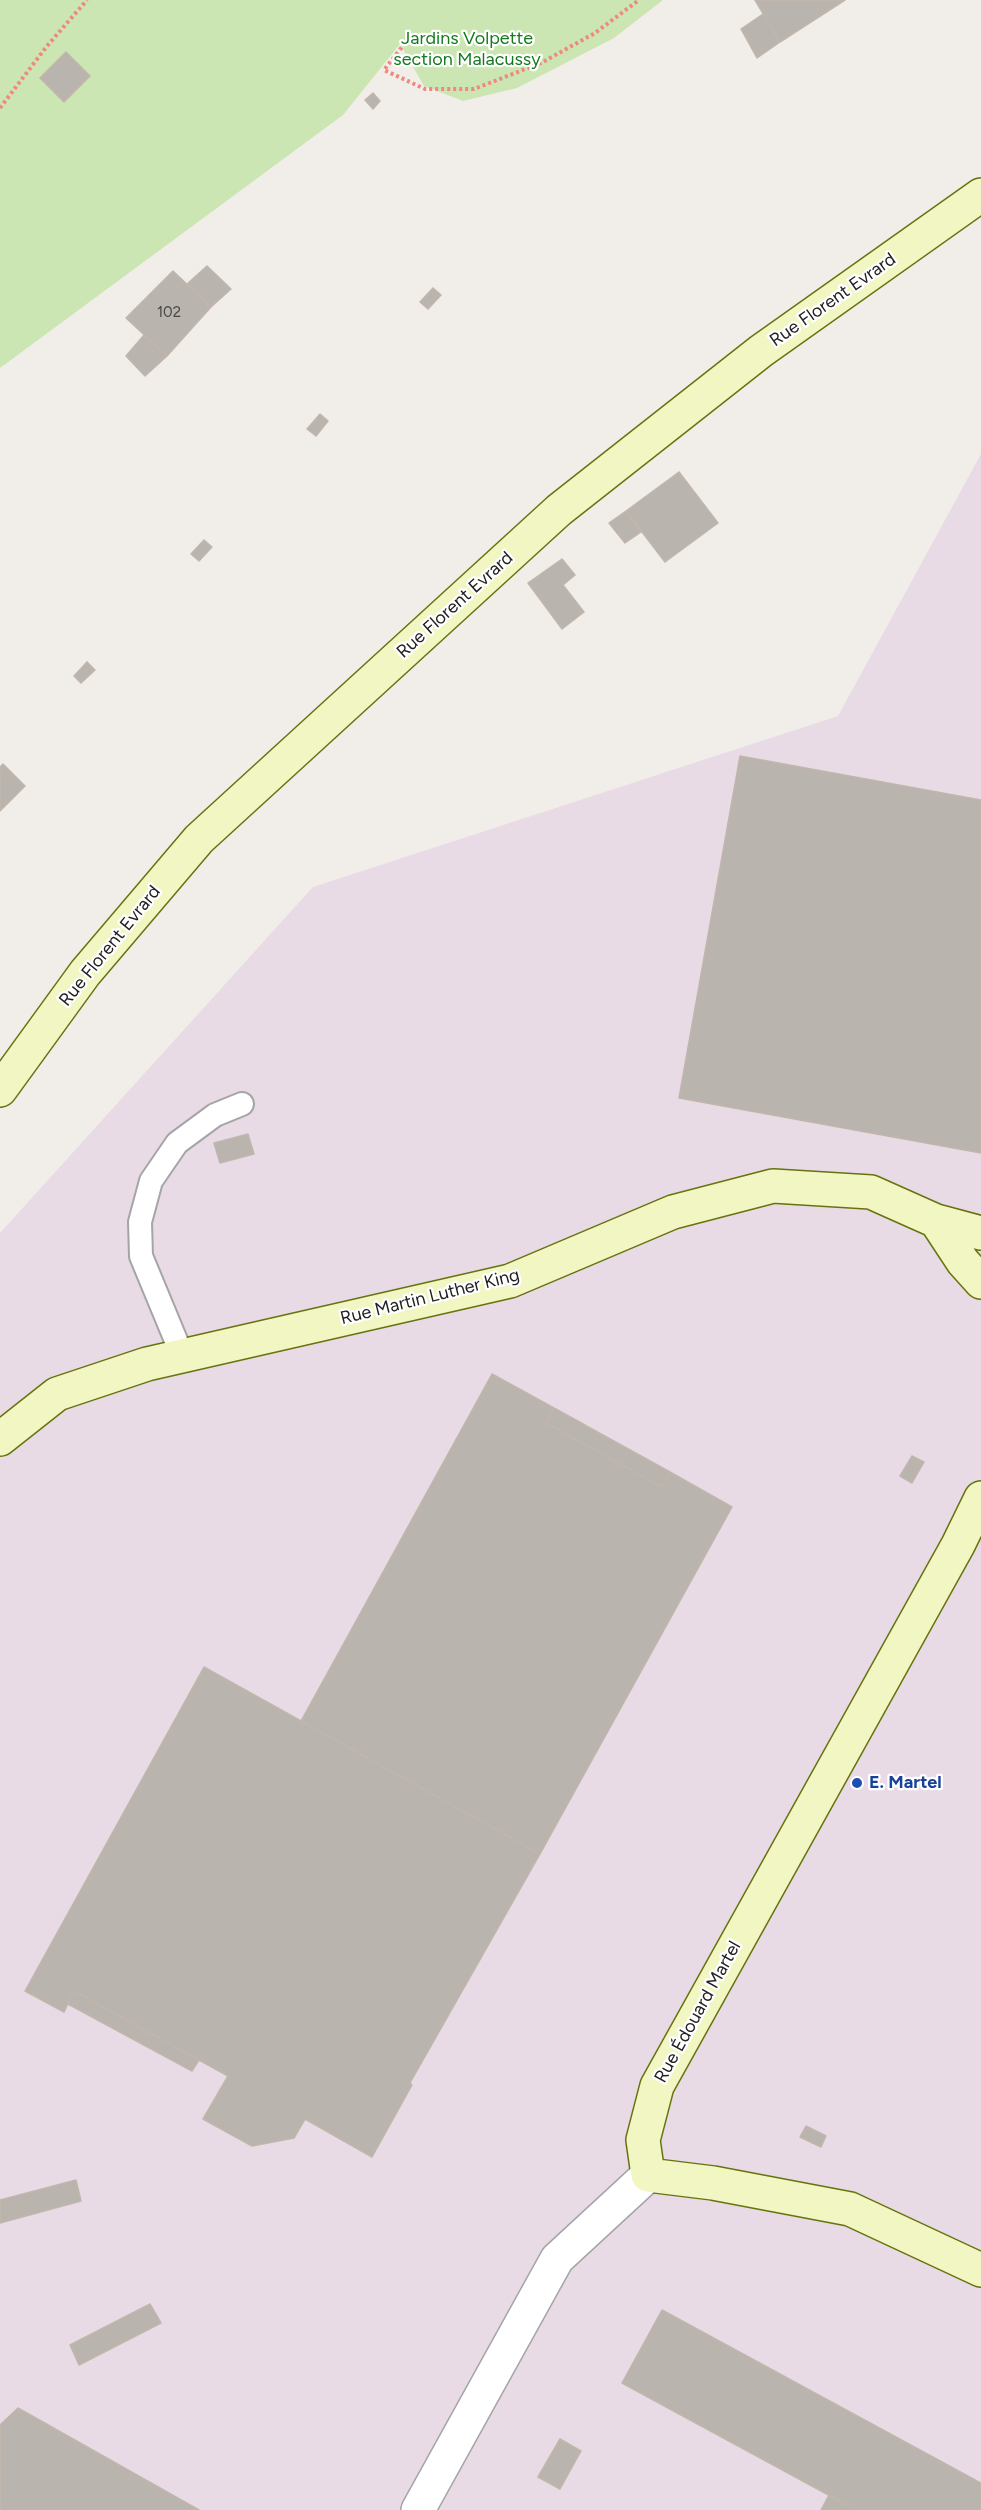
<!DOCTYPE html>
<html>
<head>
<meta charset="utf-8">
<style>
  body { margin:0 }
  canvas { display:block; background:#f1eee9 }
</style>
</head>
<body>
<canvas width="981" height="2510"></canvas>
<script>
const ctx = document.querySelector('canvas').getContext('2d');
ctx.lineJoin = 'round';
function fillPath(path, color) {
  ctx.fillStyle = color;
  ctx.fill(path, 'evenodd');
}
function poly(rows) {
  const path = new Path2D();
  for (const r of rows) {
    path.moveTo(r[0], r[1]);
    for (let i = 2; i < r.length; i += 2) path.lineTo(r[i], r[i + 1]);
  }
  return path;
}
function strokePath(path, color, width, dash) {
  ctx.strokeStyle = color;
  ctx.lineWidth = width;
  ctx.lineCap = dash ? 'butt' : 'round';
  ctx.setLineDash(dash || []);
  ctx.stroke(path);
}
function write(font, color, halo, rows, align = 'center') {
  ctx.font = font + ' Figtree,sans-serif';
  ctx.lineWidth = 4.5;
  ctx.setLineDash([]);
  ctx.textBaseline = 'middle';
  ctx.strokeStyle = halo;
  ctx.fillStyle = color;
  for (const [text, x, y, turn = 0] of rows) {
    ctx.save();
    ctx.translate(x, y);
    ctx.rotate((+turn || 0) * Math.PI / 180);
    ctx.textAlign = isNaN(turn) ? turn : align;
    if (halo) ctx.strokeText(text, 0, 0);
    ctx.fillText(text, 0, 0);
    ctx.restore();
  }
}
const industrial = poly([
  [981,454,981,2510,0,2510,0,1233,313,887,838,716]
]);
const grass = poly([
  [0,0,663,0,614,38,517,88,463,101,424,86,400,44,343,115,0,368]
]);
const building = poly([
  [755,0,845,0,780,42,755,0],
  [763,14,780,42,757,58,741,29,763,14],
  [66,52,90,76,64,102,40,78,66,52],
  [373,93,380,101,373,109,365,100,373,93],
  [207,266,231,289,211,307,187,284,207,266],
  [173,271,211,307,167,356,126,318,173,271],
  [433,288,441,295,428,309,420,302,433,288],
  [144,335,167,356,145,376,126,356,144,335],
  [320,414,328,421,316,436,307,429,320,414],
  [679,472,718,523,665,562,626,511,679,472],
  [626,511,641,532,625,543,609,523,626,511],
  [204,540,212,547,199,561,191,554,204,540],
  [562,559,575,575,563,585,584,612,562,629,528,583,562,559],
  [87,662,95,670,81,683,74,676,87,662],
  [740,756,981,800,981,1153,679,1098,740,756],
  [3,764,25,786,0,811,0,767,3,764],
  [248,1134,254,1154,220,1163,214,1143,248,1134],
  [492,1374,554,1408,546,1423,662,1487,670,1472,732,1507,540,1854,301,1721,492,1374],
  [554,1408,670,1472,662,1487,546,1423,554,1408],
  [912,1456,924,1462,912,1483,900,1476,912,1456],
  [204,1667,540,1854,410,2083,412,2085,372,2157,305,2119,294,2138,252,2146,203,2119,228,2076,74,1991,64,2012,25,1991,204,1667],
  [74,1991,199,2060,192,2071,68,2004,74,1991],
  [806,2126,826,2136,821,2147,800,2137,806,2126],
  [76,2180,81,2201,0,2223,0,2200,76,2180],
  [150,2304,161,2323,79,2365,70,2345,150,2304],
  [662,2310,981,2483,981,2510,856,2510,622,2383,662,2310],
  [18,2408,199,2510,0,2510,0,2425,18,2408],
  [560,2439,581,2451,560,2489,538,2477,560,2439],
  [829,2495,856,2510,821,2510,829,2495]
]);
const path = poly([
  [409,38,384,70,425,89,474,89,541,63,595,33,639,0],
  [0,108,47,46,87,0]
]);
const lane = poly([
  [182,1355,141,1256,140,1222,151,1181,177,1143,215,1115,242,1104]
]);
const street = poly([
  [418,2510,557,2259,648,2175]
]);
const secondary = poly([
  [0,1090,85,973,199,839,559,510,761,351,981,195],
  [936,1221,963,1262,981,1282],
  [0,1439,57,1394,147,1364,510,1281,673,1212,773,1186,871,1192,936,1221,981,1233],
  [981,1498,958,1545,657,2086,643,2140,648,2175,713,2183,850,2209,981,2270]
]);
const markers = [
  [857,1783,6,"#1a4fb4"]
];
const numberNames = [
  ["102",169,313]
];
const parkNames = [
  ["Jardins Volpette",467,39],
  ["section Malacussy",467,60]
];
const streetNames = [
  ["Rue Florent Evrard",833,300,-35],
  ["Rue Florent Evrard",455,605,-42],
  ["Rue Florent Evrard",110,946,-51],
  ["Rue Martin Luther King",430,1297,-14],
  ["Rue Édouard Martel",698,2012,-61]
];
const transitNames = [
  ["E. Martel",869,1783]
];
fillPath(industrial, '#e9dbe6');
fillPath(grass, '#cbe6b3');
fillPath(building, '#bab4ae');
strokePath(building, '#c2b6ac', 1.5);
strokePath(lane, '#a5a5a5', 26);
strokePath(street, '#a5a5a5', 36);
strokePath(secondary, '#66730e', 36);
strokePath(path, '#f0897b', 4, [3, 3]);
strokePath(lane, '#fff', 22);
strokePath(street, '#fff', 33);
strokePath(secondary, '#f2f6c2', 33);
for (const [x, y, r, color] of markers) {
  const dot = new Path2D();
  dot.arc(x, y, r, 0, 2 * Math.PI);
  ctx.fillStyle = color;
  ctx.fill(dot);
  strokePath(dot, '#fff', 2);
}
write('15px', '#474644', null, numberNames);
write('18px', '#157a1f', '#fff', parkNames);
write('18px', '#212121', '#fff', streetNames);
write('bold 18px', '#164399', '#fff', transitNames, 'left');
</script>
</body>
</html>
